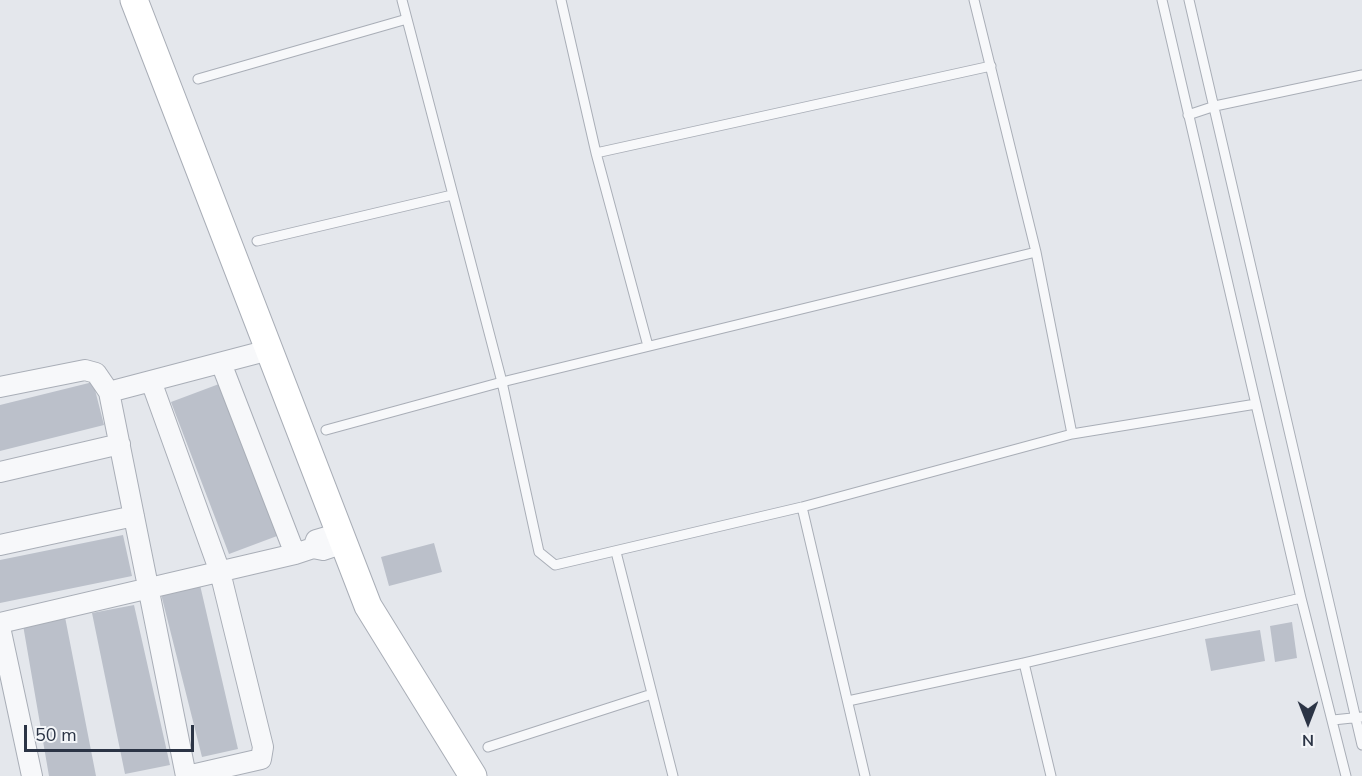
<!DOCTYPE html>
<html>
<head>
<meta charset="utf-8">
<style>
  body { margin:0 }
  #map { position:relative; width:1362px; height:776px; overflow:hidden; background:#e4e7ec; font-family:"Nunito Sans",sans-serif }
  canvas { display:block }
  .north { position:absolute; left:1278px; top:692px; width:60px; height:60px; -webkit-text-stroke:4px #f4f6f9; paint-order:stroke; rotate:180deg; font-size:16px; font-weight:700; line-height:24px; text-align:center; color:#2b3445 }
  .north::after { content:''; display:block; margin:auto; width:21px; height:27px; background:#2b3445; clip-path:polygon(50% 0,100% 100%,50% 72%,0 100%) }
  .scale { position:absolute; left:24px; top:725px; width:170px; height:27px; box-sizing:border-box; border:3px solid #2b3445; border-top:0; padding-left:8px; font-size:18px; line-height:21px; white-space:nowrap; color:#2b3445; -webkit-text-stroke:4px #f4f6f9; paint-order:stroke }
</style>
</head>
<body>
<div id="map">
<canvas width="1362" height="776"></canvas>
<div class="north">N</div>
<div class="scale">50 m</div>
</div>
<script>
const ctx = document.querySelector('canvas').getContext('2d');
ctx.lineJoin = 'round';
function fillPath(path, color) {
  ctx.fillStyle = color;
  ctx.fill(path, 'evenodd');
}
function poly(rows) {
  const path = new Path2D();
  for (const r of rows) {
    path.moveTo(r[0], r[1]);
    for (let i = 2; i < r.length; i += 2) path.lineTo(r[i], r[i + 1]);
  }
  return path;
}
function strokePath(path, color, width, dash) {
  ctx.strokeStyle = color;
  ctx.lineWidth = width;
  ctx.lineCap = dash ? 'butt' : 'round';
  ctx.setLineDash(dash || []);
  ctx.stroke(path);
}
const building = poly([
  [93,382,104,425,0,451,0,405],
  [219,384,277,536,229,554,171,402],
  [123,535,132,576,0,603,0,560],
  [434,543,442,572,389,586,381,557],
  [200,585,238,749,202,757,161,594],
  [134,605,170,765,125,774,92,613],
  [65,617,96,776,49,776,23,625],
  [1292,622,1297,658,1275,662,1270,626],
  [1260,630,1265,661,1211,671,1205,639]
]);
const lane = poly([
  [402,0,502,382,539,552,555,565,802,507,1072,434,1256,404],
  [561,0,596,153,648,346],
  [974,0,1036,252,1072,434],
  [1162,0,1301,598,1346,776],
  [1189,0,1362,745],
  [198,79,407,19],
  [1188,115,1215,106,1362,75],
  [596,153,991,66],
  [257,241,452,195],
  [326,430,502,382,1036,252],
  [802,507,865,776],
  [616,552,673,776],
  [1024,663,1051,776],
  [848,701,1024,663,1301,598],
  [1333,720,1362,717],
  [488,747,652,694]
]);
const street = poly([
  [221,363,295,554],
  [151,381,220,572,263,747,261,759,187,776],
  [0,387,85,370,96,373,109,392,269,350],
  [109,392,186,776],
  [0,472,120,444],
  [340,533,316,540,313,548,323,550,344,543],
  [0,545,134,516],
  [0,623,295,554,313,548],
  [0,627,32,776]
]);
const secondary = poly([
  [134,0,368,606,473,776]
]);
fillPath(building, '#bbc0ca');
strokePath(lane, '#a9aeb7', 11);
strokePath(street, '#a9aeb7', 22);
strokePath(secondary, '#a9aeb7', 29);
strokePath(lane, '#f7f8fa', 9);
strokePath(street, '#f7f8fa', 20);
strokePath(secondary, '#fff', 27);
</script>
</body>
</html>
